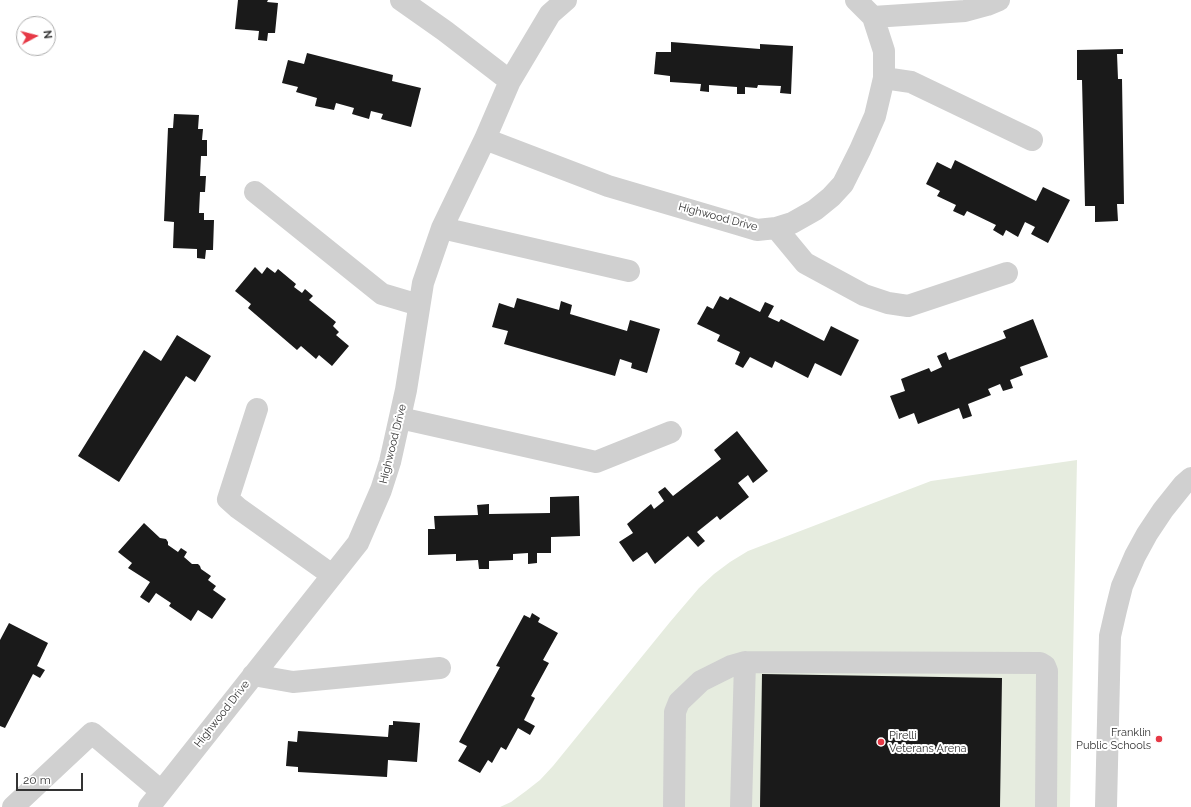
<!DOCTYPE html>
<html>
<head>
<meta charset="utf-8">
<style>
  body { margin:0 }
  #map { position:relative; width:1191px; height:807px; overflow:hidden; background:#fff; font-family:Raleway,sans-serif }
  canvas { display:block }
  .north { position:absolute; left:16px; top:16px; width:40px; height:40px; box-sizing:border-box; background:#fff; border:1px solid #adadad; border-radius:50%; rotate:83deg; font-size:11px; font-weight:700; line-height:16px; text-align:center; color:#333 }
  .north::after { content:''; display:block; margin:auto; width:14px; height:18px; background:#e63946; clip-path:polygon(50% 0,100% 100%,50% 72%,0 100%) }
  .scale { position:absolute; left:16px; top:773px; width:67px; height:18px; box-sizing:border-box; border:2px solid #333; border-top:0; padding-left:5px; font-size:12px; line-height:14px; white-space:nowrap; color:#333; -webkit-text-stroke:3px #fff; paint-order:stroke }
</style>
</head>
<body>
<div id="map">
<canvas width="1191" height="807"></canvas>
<div class="north">N</div>
<div class="scale">20 m</div>
</div>
<script>
const ctx = document.querySelector('canvas').getContext('2d');
ctx.lineJoin = 'round';
function fillPath(path, color) {
  ctx.fillStyle = color;
  ctx.fill(path, 'evenodd');
}
function poly(rows) {
  const path = new Path2D();
  for (const r of rows) {
    path.moveTo(r[0], r[1]);
    for (let i = 2; i < r.length; i += 2) path.lineTo(r[i], r[i + 1]);
  }
  return path;
}
function strokePath(path, color, width, dash) {
  ctx.strokeStyle = color;
  ctx.lineWidth = width;
  ctx.lineCap = dash ? 'butt' : 'round';
  ctx.setLineDash(dash || []);
  ctx.stroke(path);
}
function write(font, color, halo, rows, align = 'center') {
  ctx.font = font + ' Raleway,sans-serif';
  ctx.lineWidth = 4;
  ctx.setLineDash([]);
  ctx.textBaseline = 'middle';
  ctx.strokeStyle = halo;
  ctx.fillStyle = color;
  for (const [text, x, y, turn = 0] of rows) {
    ctx.save();
    ctx.translate(x, y);
    ctx.rotate((+turn || 0) * Math.PI / 180);
    ctx.textAlign = isNaN(turn) ? turn : align;
    if (halo) ctx.strokeText(text, 0, 0);
    ctx.fillText(text, 0, 0);
    ctx.restore();
  }
}
const green = poly([
  [1077,460,1070,807,500,807,511,802,526,791,540,780,553,766,670,622,699,588,714,574,730,562,748,551,931,481]
]);
const building = poly([
  [238,0,268,0,267,2,278,3,275,33,268,33,267,41,258,40,259,31,235,29],
  [671,42,760,49,760,44,793,46,791,94,780,93,781,86,758,85,757,88,745,87,745,94,737,94,737,87,709,85,709,92,700,91,701,84,670,82,670,76,654,74,656,52,671,52],
  [1123,49,1123,54,1117,54,1118,79,1122,79,1124,204,1117,204,1118,221,1095,222,1095,206,1085,206,1082,80,1077,80,1077,50],
  [307,53,393,75,392,81,421,88,411,127,381,119,383,114,371,111,369,119,352,114,354,108,336,103,334,110,315,106,317,98,296,92,298,87,282,83,288,60,304,64],
  [174,114,199,115,198,129,203,129,202,140,207,140,207,156,201,156,200,176,206,176,205,192,200,192,199,213,204,213,204,220,214,220,213,250,206,250,205,259,197,258,197,249,173,248,174,222,164,221,168,128,173,128],
  [955,160,1036,201,1043,187,1070,200,1048,243,1031,234,1035,227,1025,222,1018,237,1006,230,1003,236,993,230,996,225,967,211,964,216,953,211,956,205,937,196,940,191,926,184,937,162,951,169],
  [255,267,262,274,267,267,275,273,278,269,296,284,294,287,302,293,305,289,313,296,309,300,336,322,333,326,339,332,336,335,349,346,332,366,319,355,316,359,301,346,297,350,248,308,251,304,235,291],
  [720,296,728,300,730,297,760,312,765,302,774,306,768,317,779,322,781,319,824,341,831,326,859,340,841,376,815,363,808,378,775,361,772,368,750,357,743,368,735,364,740,352,717,341,720,335,697,324,707,306,713,309],
  [517,298,559,310,561,301,572,305,570,314,627,331,630,320,660,329,647,373,631,368,632,363,620,359,615,376,504,344,508,331,492,327,499,303,514,308],
  [1033,319,1048,357,1020,367,1023,375,1010,380,1013,388,1003,391,1000,384,988,389,991,395,968,404,972,416,963,419,959,408,918,424,914,413,899,419,890,396,905,391,901,379,929,368,931,372,942,367,937,356,946,352,949,360,1006,338,1003,331],
  [177,335,211,356,195,382,186,376,119,482,78,456,144,350,161,361],
  [737,431,768,471,753,483,748,475,738,483,749,497,720,520,717,516,697,532,705,541,698,547,688,536,655,564,647,552,633,562,619,542,633,533,627,524,651,504,654,509,664,501,658,492,665,487,673,496,721,459,714,450],
  [579,496,580,536,551,537,551,553,537,553,537,563,528,564,528,553,513,554,513,560,489,561,489,569,479,569,478,560,456,561,456,554,428,555,428,529,435,529,434,516,478,515,477,505,489,504,489,514,550,513,550,497],
  [144,523,160,538,166,539,168,542,168,545,178,552,181,548,187,552,184,557,192,564,198,564,200,566,201,569,211,576,208,580,216,586,213,590,226,599,212,619,198,610,191,621,169,606,171,603,156,593,149,603,140,597,150,582,128,568,132,563,118,552],
  [532,613,540,618,538,622,558,633,543,660,549,663,531,696,535,698,524,720,535,726,530,735,518,728,506,750,501,747,492,763,488,760,480,773,458,761,467,746,459,742,500,667,496,666,524,615,530,618],
  [9,623,48,643,37,666,45,670,40,678,33,674,5,728,0,726,0,640],
  [762,674,1002,678,1000,807,760,807],
  [393,721,420,723,417,762,388,760,387,777,298,772,298,767,286,766,288,741,297,742,298,731,388,737,389,725,393,725]
]);
const minor = poly([
  [401,0,445,31,510,81],
  [873,17,965,11,987,5,999,0],
  [884,78,911,82,1032,140],
  [485,139,608,186,737,224,757,230,776,228,792,223,815,210,831,197,843,184,860,150,875,116,884,78,884,51,873,17,856,0],
  [255,192,382,294,419,305],
  [442,228,629,271],
  [776,228,805,263,864,295,888,303,908,306,1007,273],
  [257,409,228,499,238,508,332,575],
  [400,418,596,462,671,432],
  [253,675,293,682,440,668],
  [13,807,92,733,161,791],
  [149,807,358,543,381,490,390,462,406,390,423,283,442,228,485,139,510,81,550,14,566,0],
  [674,807,675,712,679,702,701,681,731,666,745,662,1040,663,1045,666,1047,671,1046,807],
  [741,807,745,662],
  [1106,807,1110,636,1116,610,1122,586,1135,556,1147,534,1163,510,1183,485,1191,478]
]);
const markers = [
  [1159,739,4,"#e63946"],
  [881,742,4,"#e63946"]
];
const streetNames = [
  ["Highwood Drive",718,217,15],
  ["Highwood Drive",393,444,-76],
  ["Highwood Drive",222,714,-52]
];
const poiNames = [
  ["Franklin",1151,733],
  ["Public Schools",1151,746],
  ["Pirelli",889,736,"left"],
  ["Veterans Arena",889,749,"left"]
];
fillPath(green, '#e6ecdf');
fillPath(building, '#1a1a1a');
strokePath(minor, '#d0d0d0', 22);
for (const [x, y, r, color] of markers) {
  const dot = new Path2D();
  dot.arc(x, y, r, 0, 2 * Math.PI);
  ctx.fillStyle = color;
  ctx.fill(dot);
  strokePath(dot, '#fff', 1.5);
}
write('11px', '#333', '#fff', streetNames);
write('11px', '#333', '#fff', poiNames, 'right');
</script>
</body>
</html>
